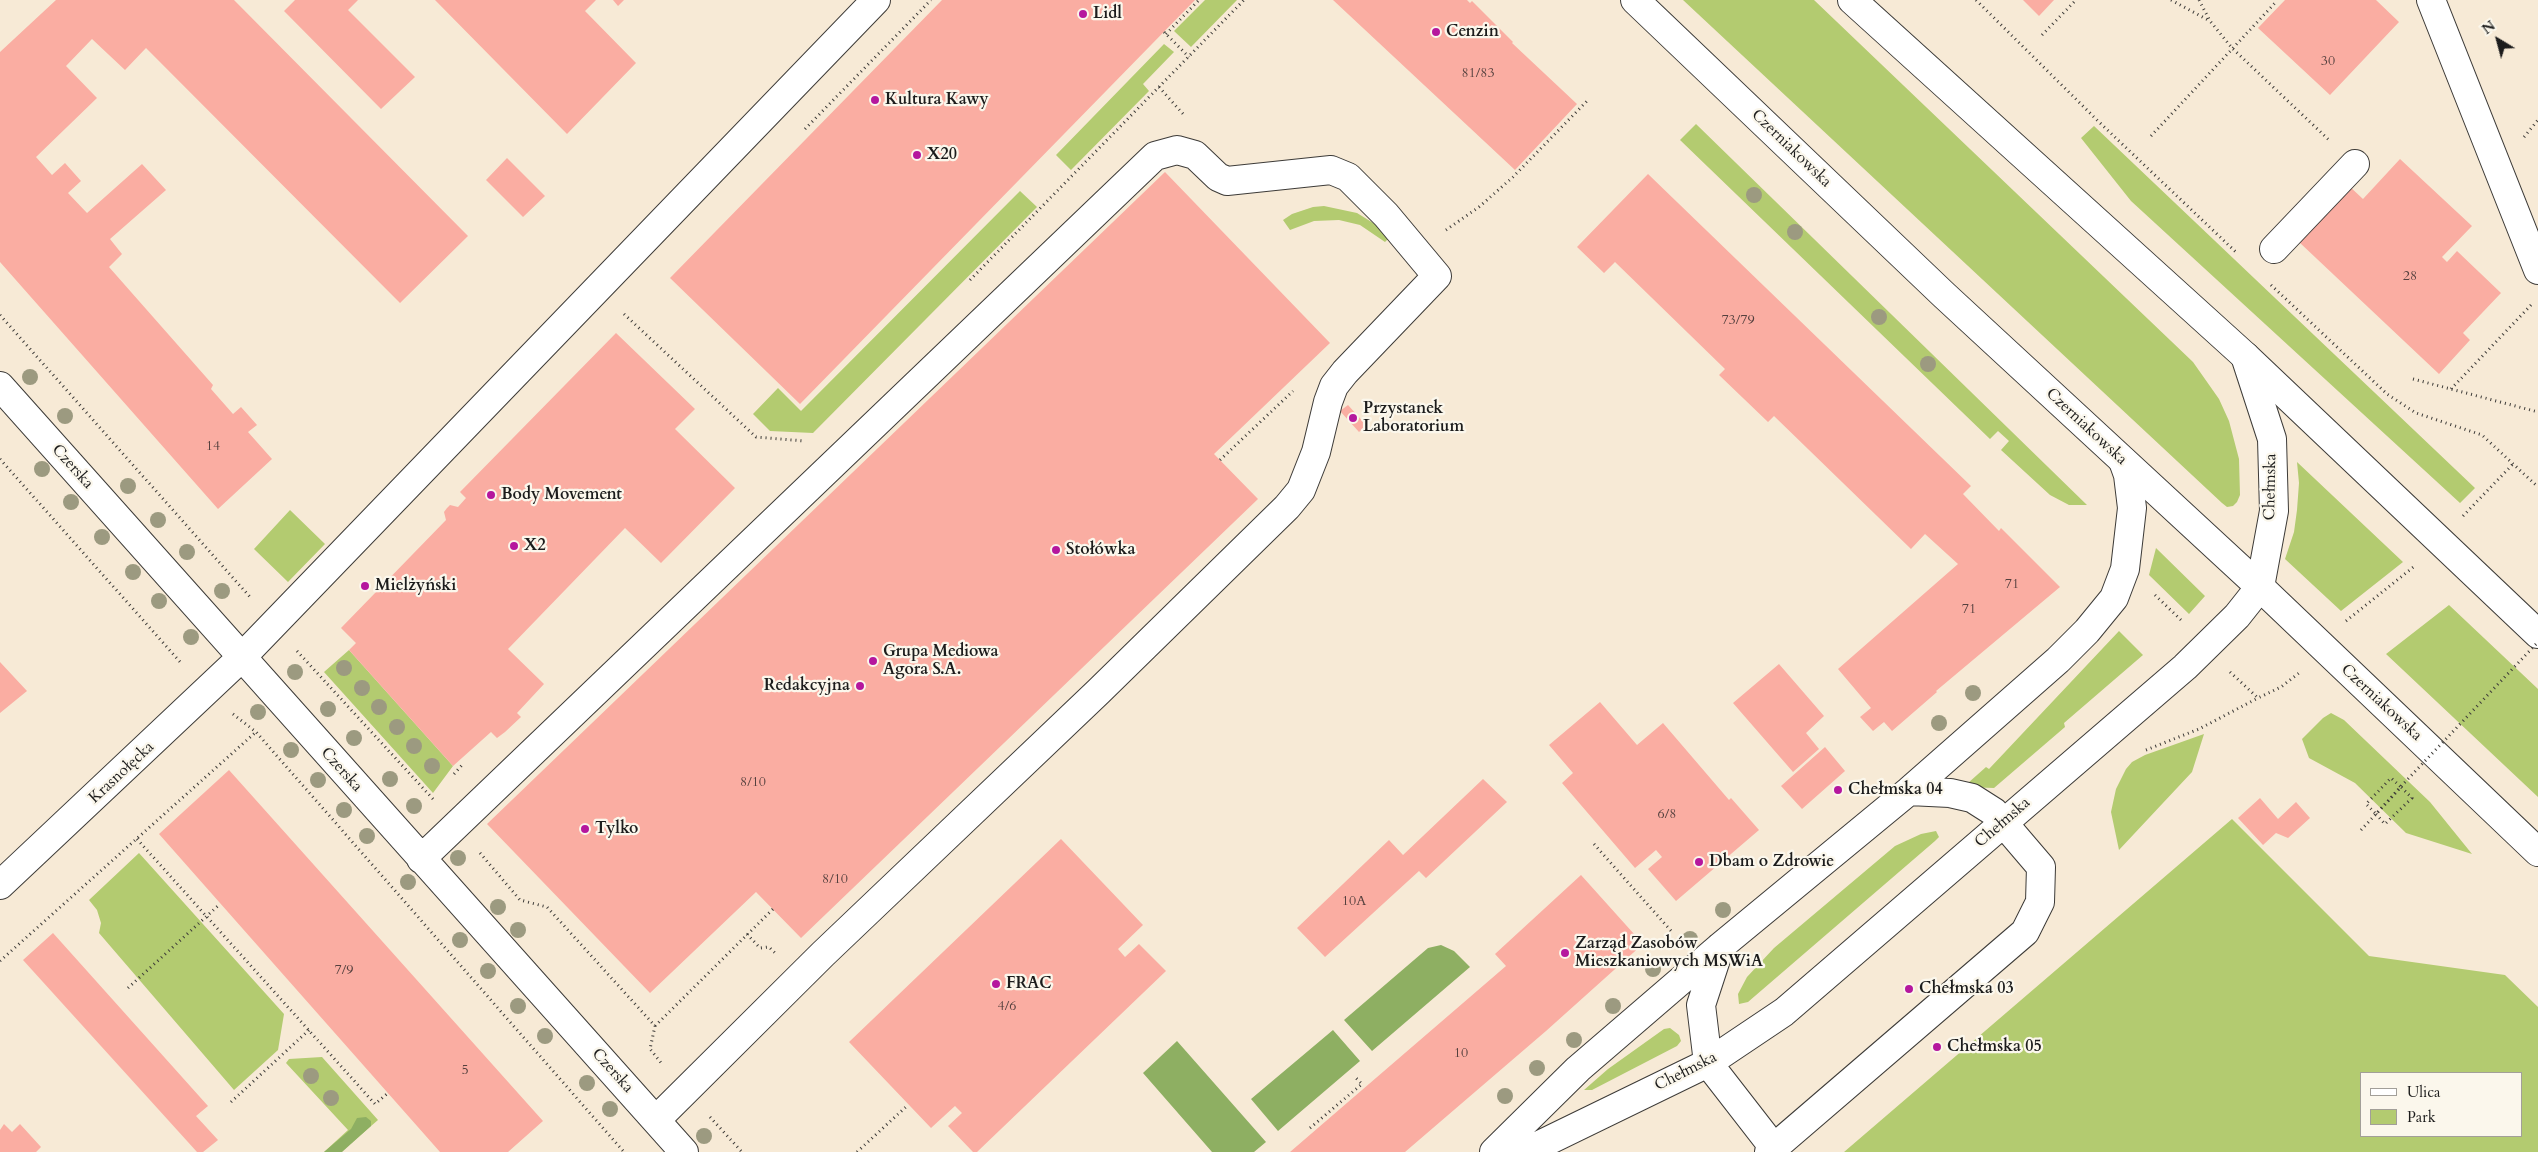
<!DOCTYPE html>
<html>
<head>
<meta charset="utf-8">
<style>
  body { margin:0 }
  #map { position:relative; width:2538px; height:1152px; overflow:hidden; background:#f7ead6; font-family:Cardo,serif }
  canvas { display:block }
  .legend { position:absolute; left:2360px; top:1072px; width:162px; height:65px; box-sizing:border-box; background:#fbf7ec; border:1px solid #a29f99; margin:0; padding:6px 9px; list-style:none; font-size:15px; color:#1c1c1c }
  .legend li { display:flex; align-items:center; gap:10px; height:25px }
  .legend b { width:25px; border:1px solid #a29f99 }
  .north { position:absolute; left:2473px; top:15px; width:50px; height:50px; -webkit-text-stroke:4px #fbf7ec; paint-order:stroke; rotate:323deg; font-size:14px; font-weight:700; line-height:20px; text-align:center; color:#1c1c1c }
  .north::after { content:''; display:block; margin:auto; width:18px; height:22px; background:#1c1c1c; clip-path:polygon(50% 0,100% 100%,50% 72%,0 100%) }
</style>
</head>
<body>
<div id="map">
<canvas width="2538" height="1152"></canvas>
<ul class="legend">
<li><b style="height:6px;background:#fff"></b>Ulica</li>
<li><b style="height:14px;background:#b3cb70"></b>Park</li>
</ul>
<div class="north">N</div>
</div>
<script>
const ctx = document.querySelector('canvas').getContext('2d');
ctx.lineJoin = 'round';
function fillPath(path, color) {
  ctx.fillStyle = color;
  ctx.fill(path, 'evenodd');
}
function poly(rows) {
  const path = new Path2D();
  for (const r of rows) {
    path.moveTo(r[0], r[1]);
    for (let i = 2; i < r.length; i += 2) path.lineTo(r[i], r[i + 1]);
  }
  return path;
}
function strokePath(path, color, width, dash) {
  ctx.strokeStyle = color;
  ctx.lineWidth = width;
  ctx.lineCap = dash ? 'butt' : 'round';
  ctx.setLineDash(dash || []);
  ctx.stroke(path);
}
function write(font, color, halo, rows, align = 'center') {
  ctx.font = font + ' Cardo,serif';
  ctx.lineWidth = 4.5;
  ctx.setLineDash([]);
  ctx.textBaseline = 'middle';
  ctx.strokeStyle = halo;
  ctx.fillStyle = color;
  for (const [text, x, y, turn = 0] of rows) {
    ctx.save();
    ctx.translate(x, y);
    ctx.rotate((+turn || 0) * Math.PI / 180);
    ctx.textAlign = isNaN(turn) ? turn : align;
    if (halo) ctx.strokeText(text, 0, 0);
    ctx.fillText(text, 0, 0);
    ctx.restore();
  }
}
const green = poly([
  [1205,0,1237,0,1191,47,1174,31],
  [1683,0,1814,0,2193,362,2219,399,2229,421,2239,459,2240,495,2237,502,2233,506,2227,507,2222,503],
  [1164,44,1174,52,1143,84,1149,91,1071,170,1056,155],
  [1696,124,2087,505,2069,505,2050,495,2001,450,2009,441,1998,431,1990,439,1680,140],
  [2094,126,2475,488,2460,503,2131,201,2081,138],
  [1020,191,1037,207,813,433,770,431,753,414,778,388,801,411],
  [1324,206,1357,213,1378,226,1389,238,1385,242,1360,225,1339,220,1314,221,1290,230,1283,220,1292,214,1313,207],
  [2297,462,2403,562,2341,611,2285,559,2294,532,2297,510,2299,483],
  [290,510,325,544,288,582,254,549],
  [2156,548,2205,596,2189,614,2149,575],
  [2449,605,2538,689,2538,797,2386,654],
  [2119,631,2143,655,2064,723,2065,727,1994,788,1966,787,1968,783,1986,767,1989,769],
  [349,650,453,766,433,793,324,672],
  [2331,713,2344,720,2430,802,2472,854,2406,833,2355,783,2309,758,2302,739,2323,718],
  [2204,734,2192,772,2119,850,2111,812,2116,789,2126,769,2132,762,2145,755],
  [2232,819,2369,956,2505,975,2538,1007,2538,1152,1844,1152],
  [2522,1073,2522,1136,2362,1136,2362,1073],
  [1936,831,1939,837,1935,841,1748,1002,1739,1004,1738,994,1747,977,1774,948,1895,846,1921,834],
  [139,853,284,1014,278,1050,234,1090,99,933,101,923,97,910,89,900],
  [1670,1028,1679,1035,1681,1041,1677,1046,1592,1090,1584,1090,1608,1069,1664,1029],
  [322,1057,378,1120,341,1152,324,1152,348,1130,286,1063,289,1059]
]);
const forest = poly([
  [1441,945,1454,951,1470,967,1372,1051,1344,1020,1428,948],
  [1333,1030,1360,1061,1278,1131,1251,1099],
  [1177,1041,1266,1142,1254,1152,1212,1152,1143,1073],
  [366,1117,371,1121,371,1126,342,1152,324,1152,351,1129,357,1118]
]);
const building = poly([
  [56,0,234,0,468,236,400,303,146,48,125,70,92,39,66,66,97,98,36,157,52,175,65,163,81,181,68,193,87,213,142,164,166,190,110,239,122,254,109,267,213,385,211,389,233,414,241,407,257,425,248,432,272,459,218,509,0,262,0,52],
  [295,0,358,0,348,10,415,77,381,109,284,11],
  [435,0,596,0,585,11,636,63,567,134],
  [613,0,624,0,618,6],
  [942,0,1195,0,800,404,670,278],
  [1333,0,1467,0,1470,3,1472,1,1513,42,1512,43,1577,104,1515,170],
  [2023,0,2054,0,2039,16],
  [2285,0,2376,0,2399,22,2330,95,2258,28],
  [507,158,545,196,523,217,486,180],
  [2400,159,2472,226,2442,257,2447,262,2457,251,2501,293,2463,333,2470,340,2439,374,2299,242,2348,185,2363,199],
  [1165,172,1330,343,1214,454,1258,499,801,938,756,892,650,993,487,824],
  [1648,174,1971,486,1963,494,1999,531,2001,528,2060,587,1936,691,1937,692,1892,731,1884,722,1873,731,1860,717,1871,708,1838,669,1958,564,1925,534,1911,549,1774,416,1768,422,1719,375,1725,369,1615,262,1604,273,1577,247],
  [616,333,695,409,675,429,735,488,661,563,625,528,508,649,544,684,517,713,521,717,505,732,497,738,491,732,453,766,349,650,356,643,341,628,446,520,444,512,447,508,450,505,458,507,466,498,460,492],
  [1348,405,1366,425,1359,432,1340,411],
  [0,662,27,691,0,713],
  [1779,664,1824,716,1806,733,1819,749,1793,772,1733,703],
  [1600,702,1637,745,1663,723,1729,800,1731,798,1759,830,1676,901,1648,869,1662,857,1656,850,1635,868,1562,783,1573,773,1549,745],
  [1825,747,1845,771,1802,809,1781,786],
  [229,770,543,1121,508,1152,440,1152,159,834],
  [1483,779,1507,802,1426,878,1419,871,1325,957,1297,928,1389,840,1403,855],
  [2260,798,2278,819,2296,802,2310,818,2288,838,2276,833,2263,845,2238,818],
  [1061,839,1143,925,1118,949,1125,957,1139,944,1166,971,977,1152,973,1152,948,1126,962,1113,955,1106,931,1128,849,1042],
  [1581,875,1643,944,1546,1031,1405,1152,1290,1152,1506,966,1495,954],
  [53,933,208,1106,196,1116,218,1140,203,1152,197,1152,23,960],
  [4,1124,12,1132,20,1124,41,1147,36,1152,0,1152,0,1130]
]);
const path = poly([
  [1976,0,2099,122,2238,254],
  [2171,0,2210,21],
  [2199,0,2210,21,2232,48,2329,140],
  [1164,32,1189,57],
  [1166,34,1199,0],
  [2042,35,2076,0],
  [1159,87,1184,115],
  [805,129,931,0],
  [2151,136,2275,3],
  [2524,137,2538,120],
  [1446,230,1479,207,1513,177,1587,101],
  [970,280,1244,0],
  [2271,285,2387,394,2416,413,2482,435,2538,487],
  [624,314,756,437,804,441],
  [0,315,250,597],
  [2413,379,2538,412],
  [2451,389,2532,304],
  [0,459,182,664],
  [1220,460,1293,391],
  [2463,516,2513,464],
  [2155,595,2181,620],
  [2346,621,2416,565],
  [297,651,433,799],
  [2230,672,2258,698,2281,687,2299,673],
  [233,714,256,732,624,1152],
  [2146,750,2199,729,2258,698],
  [454,774,464,763],
  [2376,814,2385,824,2412,798,2401,787],
  [2361,830,2378,812],
  [137,839,375,1104,388,1093],
  [1594,844,1672,932],
  [480,853,520,900,547,907,655,1026,650,1049,662,1064],
  [747,934,760,948,769,947,775,953],
  [0,961,256,732],
  [128,988,220,904],
  [655,1026,773,909],
  [231,1102,309,1030],
  [710,1117,742,1152],
  [1310,1128,1362,1084,1355,1077],
  [857,1152,908,1105]
]);
const minor = poly([
  [2431,0,2538,270],
  [2274,249,2355,164],
  [0,386,684,1152],
  [421,859,1155,156,1177,150,1195,155,1218,177,1227,181,1331,170,1348,177,1386,215,1437,276,1345,372,1334,386,1328,402,1316,452,1301,490,1287,507,1098,692,823,954,656,1120],
  [0,885,241,658,876,0],
  [1720,947,1701,1005,1708,1063,1774,1148],
  [1494,1152,1578,1069,1721,946,1909,791,2058,660,2087,631,2114,598,2125,569,2132,508,2128,475,2123,461],
  [1525,1152,1708,1063,1784,1012,2185,667,2237,616,2260,587,2274,511,2272,439,2245,356],
  [1769,1152,2025,932,2040,902,2041,867,1994,812,1972,798,1950,793,1909,791]
]);
const major = poly([
  [1635,0,1944,295,2260,587,2538,852],
  [1852,0,2245,356,2538,634]
]);
const pathBridge = poly([
  [2378,812,2401,787,2391,778,2366,804,2376,814,2406,781,2538,642]
]);
const trees = [
  [1754,195],
  [1795,232],
  [1879,317],
  [1928,364],
  [30,377],
  [65,416],
  [42,469],
  [128,486],
  [71,502],
  [158,520],
  [102,537],
  [187,552],
  [133,572],
  [222,591],
  [159,601],
  [191,637],
  [344,668],
  [295,672],
  [362,688],
  [1973,693],
  [379,707],
  [328,709],
  [258,712],
  [1939,723],
  [397,727],
  [354,738],
  [414,746],
  [291,750],
  [432,766],
  [390,779],
  [318,780],
  [414,806],
  [344,810],
  [367,836],
  [458,858],
  [408,882],
  [498,907],
  [1723,910],
  [518,930],
  [1690,939],
  [460,940],
  [1653,969],
  [488,971],
  [518,1006],
  [1613,1006],
  [545,1036],
  [1574,1040],
  [1537,1068],
  [311,1076],
  [587,1083],
  [1505,1096],
  [331,1098],
  [610,1109],
  [704,1136]
];
const markers = [
  [1083,14,5,"#b5179e"],
  [1436,32,5,"#b5179e"],
  [875,100,5,"#b5179e"],
  [917,155,5,"#b5179e"],
  [1353,418,5,"#b5179e"],
  [491,495,5,"#b5179e"],
  [514,546,5,"#b5179e"],
  [1056,550,5,"#b5179e"],
  [365,586,5,"#b5179e"],
  [873,661,5,"#b5179e"],
  [860,686,5,"#b5179e"],
  [1838,790,5,"#b5179e"],
  [585,829,5,"#b5179e"],
  [1699,862,5,"#b5179e"],
  [1565,953,5,"#b5179e"],
  [996,984,5,"#b5179e"],
  [1909,989,5,"#b5179e"],
  [1937,1047,5,"#b5179e"]
];
const numberNames = [
  ["30",2328,62],
  ["81/83",1478,74],
  ["28",2410,277],
  ["73/79",1738,321],
  ["14",213,447],
  ["71",2012,585],
  ["71",1969,610],
  ["8/10",753,783],
  ["6/8",1667,815],
  ["8/10",835,880],
  ["10A",1354,902],
  ["7/9",344,971],
  ["4/6",1007,1007],
  ["10",1461,1054],
  ["5",465,1071]
];
const poiNames = [
  ["Lidl",1093,14],
  ["Cenzin",1446,32],
  ["Kultura Kawy",885,100],
  ["X20",927,155],
  ["Przystanek",1363,409],
  ["Laboratorium",1363,427],
  ["Body Movement",501,495],
  ["X2",524,546],
  ["Stołówka",1066,550],
  ["Mielżyński",375,586],
  ["Grupa Mediowa",883,652],
  ["Agora S.A.",883,670],
  ["Redakcyjna",850,686,"right"],
  ["Chełmska 04",1848,790],
  ["Tylko",595,829],
  ["Dbam o Zdrowie",1709,862],
  ["Zarząd Zasobów",1575,944],
  ["Mieszkaniowych MSWiA",1575,962],
  ["FRAC",1006,984],
  ["Chełmska 03",1919,989],
  ["Chełmska 05",1947,1047]
];
const streetNames = [
  ["Czerniakowska",1791,149,44],
  ["Czerniakowska",2086,427,43],
  ["Czerska",72,467,48],
  ["Chełmska",2271,487,-89],
  ["Czerniakowska",2381,703,43],
  ["Czerska",341,770,48],
  ["Krasnołęcka",122,773,-43],
  ["Chełmska",2003,823,-41],
  ["Czerska",612,1071,48],
  ["Chełmska",1686,1072,-27]
];
fillPath(green, '#b3cb70');
fillPath(forest, '#8eaf62');
fillPath(building, '#faada2');
strokePath(minor, '#3d3b38', 30);
strokePath(major, '#3d3b38', 30);
strokePath(path, '#3d3b38', 3, [1, 4]);
strokePath(minor, '#fff', 28);
strokePath(major, '#fff', 28);
strokePath(pathBridge, '#3d3b38', 3, [1, 4]);
ctx.fillStyle = '#9c9a80';
for (const [x, y] of trees) {
  ctx.beginPath();
  ctx.arc(x, y, 8, 0, 2 * Math.PI);
  ctx.fill();
}
for (const [x, y, r, color] of markers) {
  const dot = new Path2D();
  dot.arc(x, y, r, 0, 2 * Math.PI);
  ctx.fillStyle = color;
  ctx.fill(dot);
  strokePath(dot, '#fbf7ec', 2);
}
write('14px', '#54403e', null, numberNames);
write('bold 16px', '#1c1c1c', '#fbf7ec', poiNames, 'left');
write('16px', '#1c1c1c', '#fbf7ec', streetNames);
</script>
</body>
</html>
